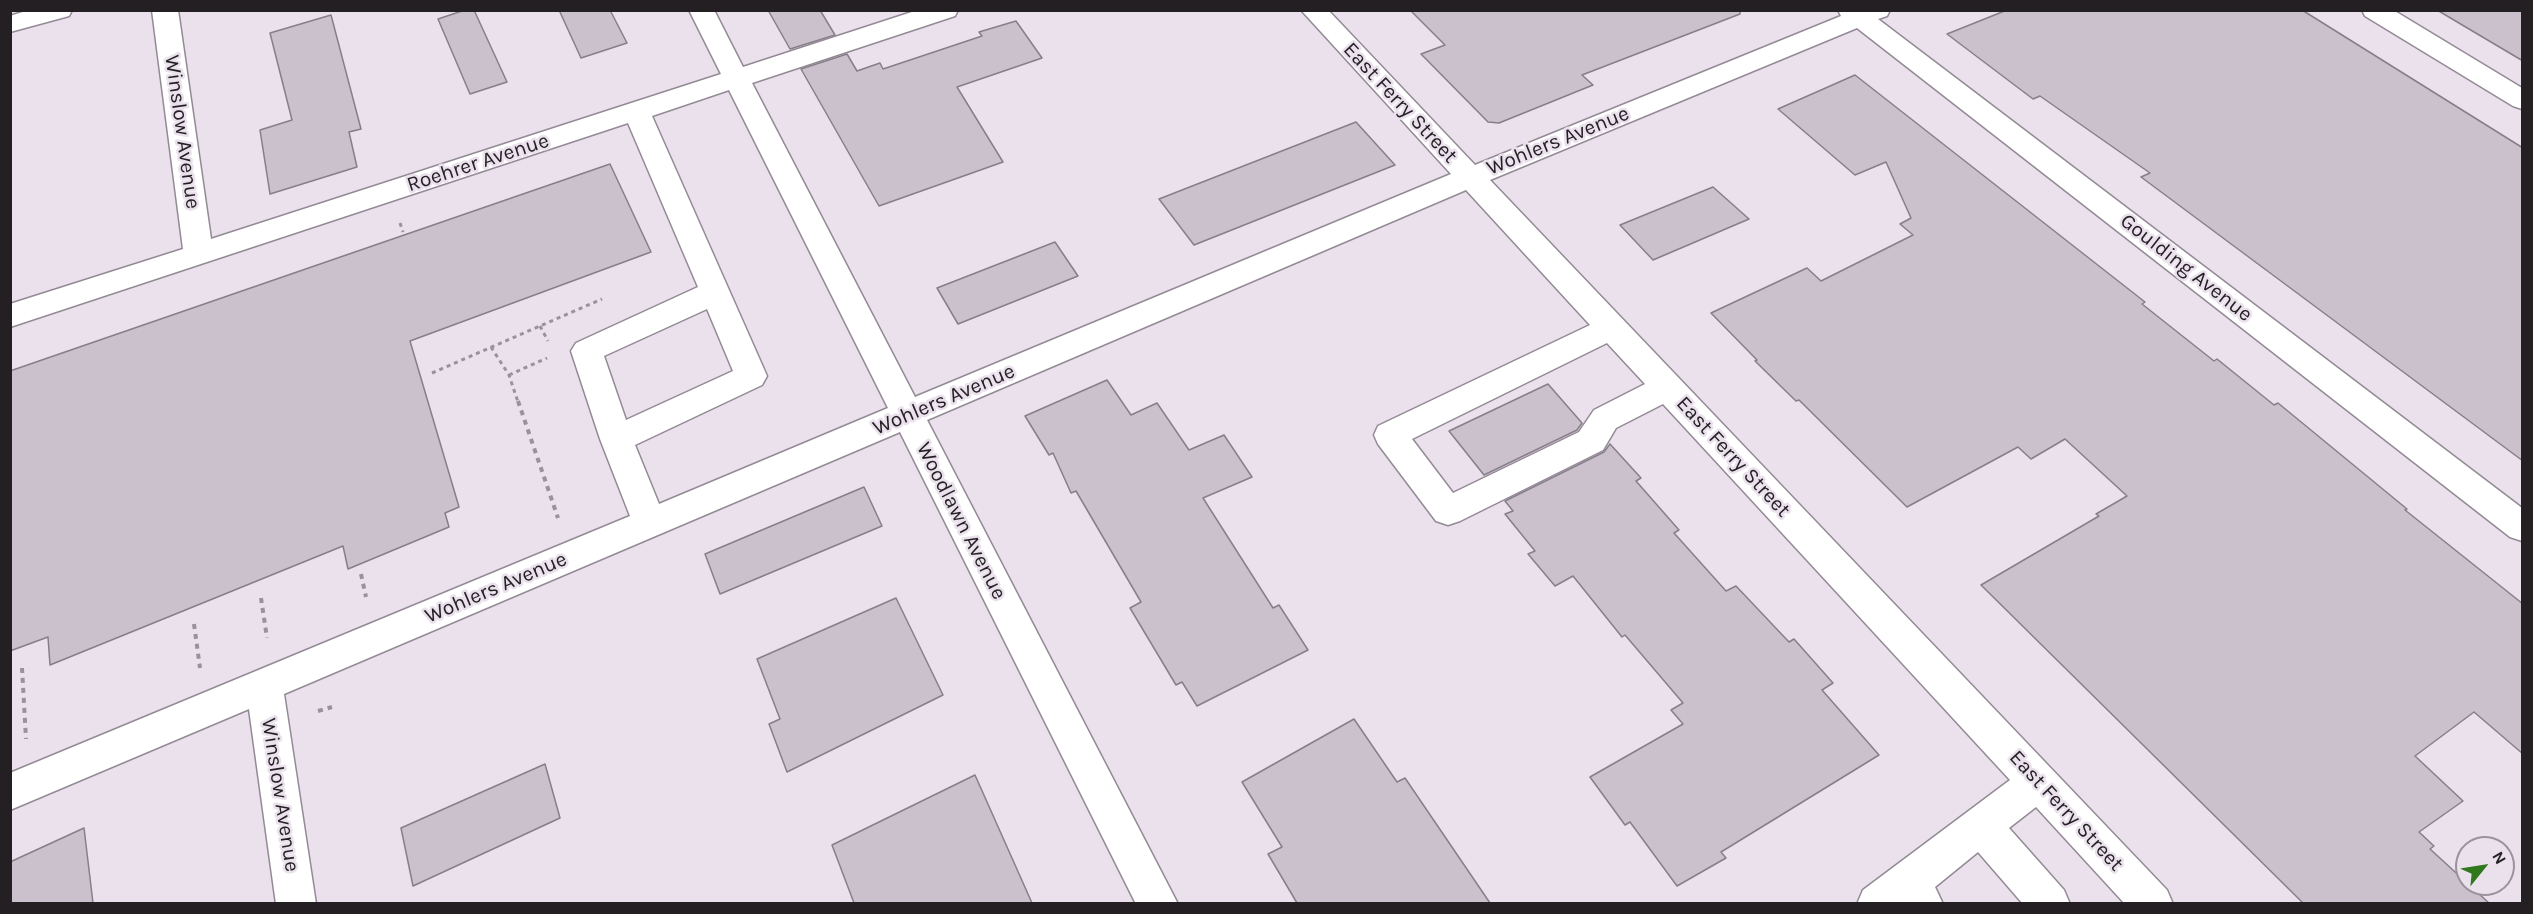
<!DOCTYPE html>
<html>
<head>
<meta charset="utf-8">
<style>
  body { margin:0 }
  #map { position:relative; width:2533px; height:914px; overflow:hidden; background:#eae1ed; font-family:Karla,sans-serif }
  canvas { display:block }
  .frame { position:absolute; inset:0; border:12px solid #231f23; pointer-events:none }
  .north { position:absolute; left:2455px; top:836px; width:60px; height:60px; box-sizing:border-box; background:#eae1ed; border:2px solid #9a939c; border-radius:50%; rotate:60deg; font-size:16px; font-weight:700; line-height:24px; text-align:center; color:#231f23 }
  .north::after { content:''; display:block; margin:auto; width:21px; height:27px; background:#30781c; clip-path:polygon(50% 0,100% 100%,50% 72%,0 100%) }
</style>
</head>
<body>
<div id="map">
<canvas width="2533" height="914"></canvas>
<div class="frame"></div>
<div class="north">N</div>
</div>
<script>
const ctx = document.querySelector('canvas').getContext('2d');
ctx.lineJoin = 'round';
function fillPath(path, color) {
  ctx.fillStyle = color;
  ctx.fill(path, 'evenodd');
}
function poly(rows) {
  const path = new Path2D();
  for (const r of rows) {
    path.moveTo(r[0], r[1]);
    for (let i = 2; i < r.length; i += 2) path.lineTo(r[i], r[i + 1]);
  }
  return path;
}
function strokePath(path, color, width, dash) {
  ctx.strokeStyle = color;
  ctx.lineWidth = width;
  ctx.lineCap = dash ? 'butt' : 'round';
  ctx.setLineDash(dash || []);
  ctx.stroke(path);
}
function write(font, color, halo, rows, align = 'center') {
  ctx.font = font + ' Karla,sans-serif';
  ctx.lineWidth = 5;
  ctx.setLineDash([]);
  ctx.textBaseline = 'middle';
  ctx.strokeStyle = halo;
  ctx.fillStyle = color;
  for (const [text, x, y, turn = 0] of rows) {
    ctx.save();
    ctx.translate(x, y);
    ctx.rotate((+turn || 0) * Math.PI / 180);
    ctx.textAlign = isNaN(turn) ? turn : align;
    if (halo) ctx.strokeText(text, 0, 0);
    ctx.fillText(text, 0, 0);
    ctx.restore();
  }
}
const building = poly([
  [465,10,474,10,507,82,470,94,438,19,465,10],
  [559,10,610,10,627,43,581,58,559,10],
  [768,10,820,10,835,35,790,49,768,10],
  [1410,10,1740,10,1740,14,1582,75,1593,85,1499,123,1488,122,1421,54,1445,45,1410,10],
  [2007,10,2302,10,2523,148,2523,461,2141,177,2150,173,2040,96,2033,99,1947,34,2007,10],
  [2437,10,2523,10,2523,61,2437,10],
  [331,15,361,129,349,132,357,167,270,194,260,130,292,120,270,33,331,15],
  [1016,21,1042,58,957,87,1003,162,879,206,801,69,847,54,857,71,880,63,883,69,982,36,979,32,1016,21],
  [1855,75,2145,302,2142,304,2214,361,2217,359,2274,405,2278,403,2407,509,2405,510,2523,604,2523,754,2474,712,2415,756,2463,801,2419,832,2434,846,2430,849,2489,903,2303,903,1981,585,2099,516,2096,514,2127,496,2065,439,2031,459,2018,447,1907,507,1799,400,1796,401,1755,361,1757,360,1711,313,1807,268,1821,281,1913,235,1900,224,1911,218,1886,162,1855,175,1778,109,1855,75],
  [1356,122,1395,165,1194,245,1159,199,1356,122],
  [610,164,651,252,410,341,459,507,445,513,449,527,348,569,343,546,50,665,48,637,10,651,10,371,610,164],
  [1713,187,1749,219,1653,260,1620,225,1713,187],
  [1055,242,1078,276,958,324,937,288,1055,242],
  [1107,380,1131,415,1157,403,1189,450,1224,435,1252,477,1203,498,1273,608,1279,605,1308,650,1197,706,1182,682,1176,685,1130,608,1141,602,1076,491,1071,493,1053,453,1049,455,1025,416,1107,380],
  [1548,384,1582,423,1577,430,1484,475,1449,431,1548,384],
  [1610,444,1641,478,1636,481,1679,530,1674,533,1726,591,1736,586,1789,642,1794,639,1833,683,1822,690,1879,755,1721,852,1726,858,1677,886,1630,822,1625,825,1590,777,1683,724,1671,710,1683,703,1625,635,1622,637,1573,576,1555,586,1528,554,1535,551,1505,514,1513,511,1505,501,1604,452,1610,444],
  [864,487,882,526,720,594,705,554,864,487],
  [896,598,943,695,787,772,769,724,780,719,757,659,896,598],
  [1354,719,1397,782,1405,778,1490,903,1297,903,1268,854,1282,847,1242,782,1354,719],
  [545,764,560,818,413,886,401,828,545,764],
  [975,775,1032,903,854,903,832,845,975,775],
  [84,828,93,903,10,903,10,862,84,828]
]);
const pathFar1 = poly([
  [400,223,403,232],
  [540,326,548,341],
  [491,347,509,375,518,402],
  [432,373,602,299],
  [509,375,547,358]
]);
const path = poly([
  [518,401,558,518],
  [361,574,366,597],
  [261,598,267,638],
  [194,624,200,668],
  [22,668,26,739],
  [318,711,332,707]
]);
const minor = poly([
  [29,10,72,10,69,16,10,32,10,16,29,10],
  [152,10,178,10,211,239,721,74,689,10,714,10,743,67,918,10,958,10,955,16,752,83,915,397,1451,174,1301,10,1328,10,1475,165,1841,16,1838,10,1890,10,1887,16,1878,19,2522,508,2522,541,2510,537,1857,28,1490,180,2167,890,2173,904,2125,904,2036,807,2009,828,2064,890,2070,904,2023,904,1978,852,1935,887,1943,904,1857,904,1863,890,2010,780,1663,404,1616,428,1603,450,1460,521,1448,525,1436,521,1378,444,1374,435,1378,426,1590,325,1466,190,927,420,1178,904,1136,904,900,432,284,694,316,904,276,904,249,709,10,810,10,773,630,516,600,439,571,351,576,343,698,287,628,123,10,327,10,304,183,249,152,10],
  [729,90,888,408,659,504,635,445,762,385,767,376,652,116,729,90],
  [707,309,733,371,626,420,604,356,707,309],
  [1607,343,1645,384,1594,410,1579,432,1453,493,1412,439,1607,343],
  [2362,10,2393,10,2522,88,2522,109,2513,106,2365,16,2362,10]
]);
const streetNames = [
  ["East Ferry Street",1400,103,47],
  ["Winslow Avenue",182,132,82],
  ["Wohlers Avenue",1558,141,-22],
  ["Roehrer Avenue",478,163,-18],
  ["Goulding Avenue",2186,268,38],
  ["Wohlers Avenue",944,400,-23],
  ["East Ferry Street",1733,457,47],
  ["Woodlawn Avenue",961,521,63],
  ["Wohlers Avenue",496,588,-23],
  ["Winslow Avenue",280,795,81],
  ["East Ferry Street",2066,811,47]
];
fillPath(building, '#cac1cc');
strokePath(building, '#867e88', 1.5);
strokePath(minor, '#938a95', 3);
strokePath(pathFar1, '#99929a', 3, [4, 4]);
strokePath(path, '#99929a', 4, [5, 5]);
fillPath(minor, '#fff');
write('21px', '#231f23', '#eae1ed', streetNames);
</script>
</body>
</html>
